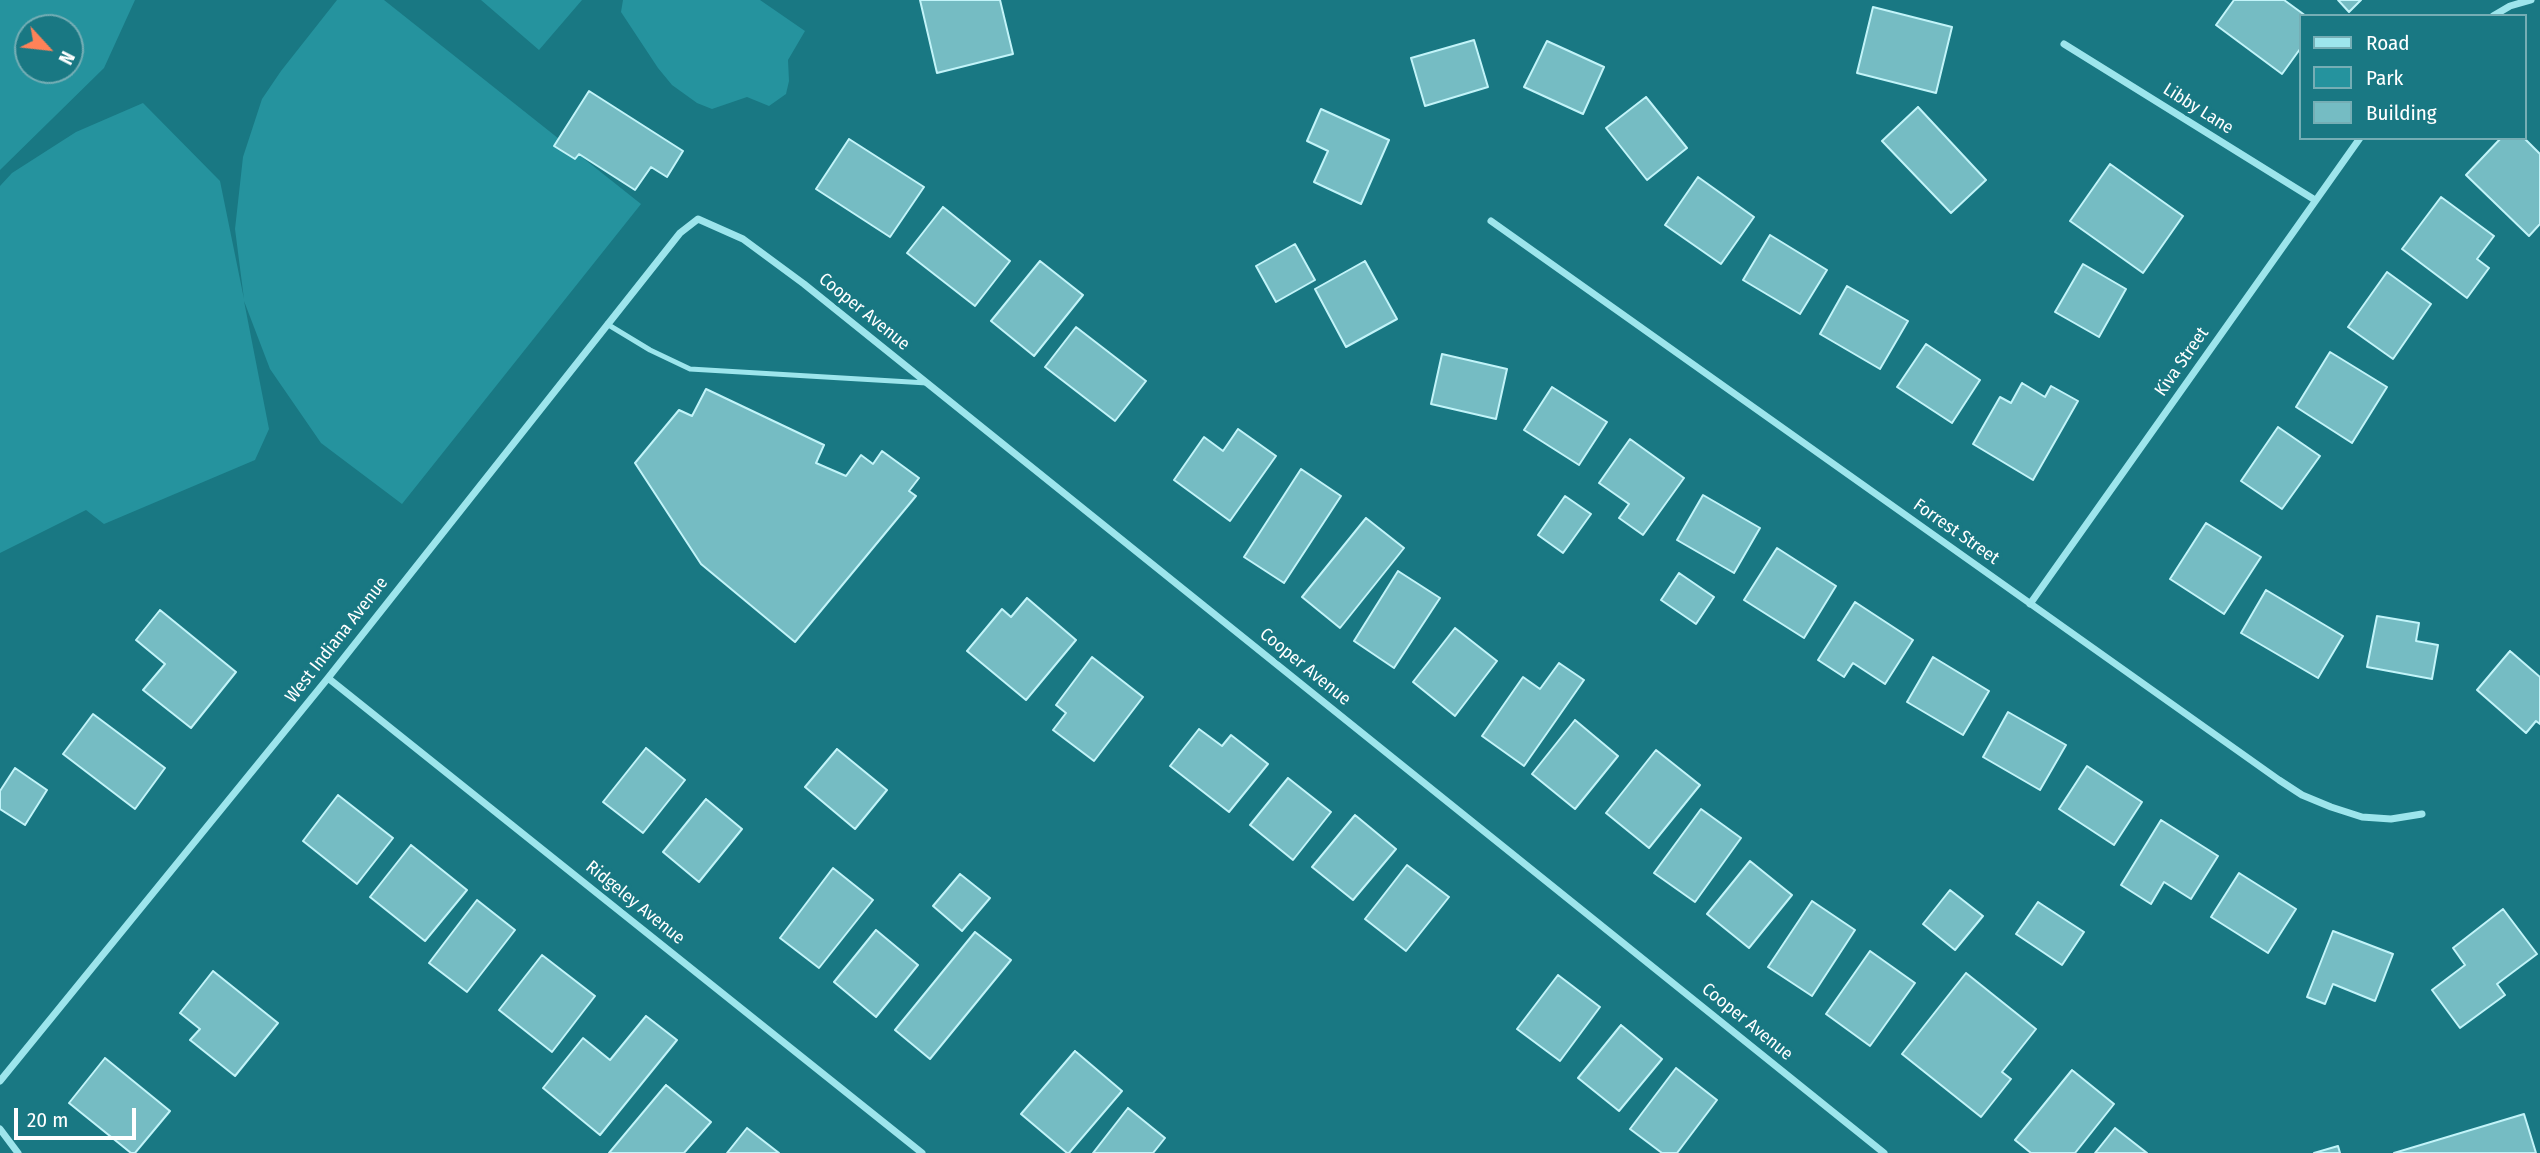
<!DOCTYPE html>
<html>
<head>
<meta charset="utf-8">
<style>
  body { margin:0 }
  #map { position:relative; width:2540px; height:1153px; overflow:hidden; background:#197883; font-family:"Fira Sans Condensed",sans-serif }
  canvas { display:block }
  .legend { position:absolute; left:2299px; top:14px; width:228px; height:126px; box-sizing:border-box; background:#197883; border:2px solid #75aeb5; margin:0; padding:9px 12px; list-style:none; font-size:21px; color:#fff }
  .legend li { display:flex; align-items:center; gap:14px; height:35px }
  .legend b { width:35px; border:2px solid #75aeb5 }
  .north { position:absolute; left:14px; top:14px; width:70px; height:70px; box-sizing:border-box; background:#197883; border:2px solid #75aeb5; border-radius:50%; rotate:117deg; font-size:19px; font-weight:700; line-height:28px; text-align:center; color:#fff }
  .north::after { content:''; display:block; margin:auto; width:24px; height:32px; background:#ff8258; clip-path:polygon(50% 0,100% 100%,50% 72%,0 100%) }
  .scale { position:absolute; left:14px; top:1108px; width:122px; height:32px; box-sizing:border-box; border:4px solid #fff; border-top:0; padding-left:9px; font-size:21px; line-height:24px; white-space:nowrap; color:#fff; -webkit-text-stroke:5px #197883; paint-order:stroke }
</style>
</head>
<body>
<div id="map">
<canvas width="2540" height="1153"></canvas>
<ul class="legend">
<li><b style="height:9px;background:#9de5ec"></b>Road</li>
<li><b style="height:19px;background:#25939e"></b>Park</li>
<li><b style="height:19px;background:#75bcc3"></b>Building</li>
</ul>
<div class="north">N</div>
<div class="scale">20 m</div>
</div>
<script>
const ctx = document.querySelector('canvas').getContext('2d');
ctx.lineJoin = 'round';
function fillPath(path, color) {
  ctx.fillStyle = color;
  ctx.fill(path, 'evenodd');
}
function poly(rows) {
  const path = new Path2D();
  for (const r of rows) {
    path.moveTo(r[0], r[1]);
    for (let i = 2; i < r.length; i += 2) path.lineTo(r[i], r[i + 1]);
  }
  return path;
}
function strokePath(path, color, width, dash) {
  ctx.strokeStyle = color;
  ctx.lineWidth = width;
  ctx.lineCap = dash ? 'butt' : 'round';
  ctx.setLineDash(dash || []);
  ctx.stroke(path);
}
function write(font, color, halo, rows, align = 'center') {
  ctx.font = font + ' "Fira Sans Condensed",sans-serif';
  ctx.lineWidth = 7;
  ctx.setLineDash([]);
  ctx.textBaseline = 'middle';
  ctx.strokeStyle = halo;
  ctx.fillStyle = color;
  for (const [text, x, y, turn = 0] of rows) {
    ctx.save();
    ctx.translate(x, y);
    ctx.rotate((+turn || 0) * Math.PI / 180);
    ctx.textAlign = isNaN(turn) ? turn : align;
    if (halo) ctx.strokeText(text, 0, 0);
    ctx.fillText(text, 0, 0);
    ctx.restore();
  }
}
const green = poly([
  [0,0,135,0,104,68,0,170],
  [28,28,70,28,70,70,28,70],
  [337,0,384,0,641,204,402,504,321,443,270,369,244,301,269,429,255,460,104,524,86,510,0,553,0,186,12,173,76,132,143,103,220,181,244,299,235,229,243,157,262,99,281,71],
  [481,0,582,0,539,50],
  [623,0,760,0,805,31,788,60,789,81,786,94,769,106,747,97,712,109,697,103,672,85,658,68,621,12]
]);
const building = poly([
  [920,0,1000,0,1013,54,937,73,920,0],
  [2234,0,2284,0,2306,16,2300,16,2300,49,2282,74,2216,25,2234,0],
  [2338,0,2361,0,2349,12,2338,0],
  [1873,7,1952,27,1936,93,1857,73,1873,7],
  [1474,40,1488,87,1425,106,1411,58,1474,40],
  [1547,41,1604,67,1583,114,1524,87,1547,41],
  [589,91,683,151,667,177,651,167,635,190,579,154,575,159,554,146,589,91],
  [1646,97,1687,148,1647,180,1606,128,1646,97],
  [1918,107,1986,180,1951,213,1882,141,1918,107],
  [1321,109,1389,140,1361,204,1314,182,1328,151,1307,141,1321,109],
  [2501,138,2524,138,2540,154,2540,224,2529,236,2466,175,2501,138],
  [849,139,924,187,890,237,816,189,849,139],
  [2110,164,2183,216,2143,273,2070,221,2110,164],
  [1698,177,1754,217,1721,264,1665,225,1698,177],
  [2441,197,2494,236,2477,259,2489,268,2467,298,2402,249,2441,197],
  [943,207,1010,261,975,306,907,253,943,207],
  [1770,235,1827,270,1800,314,1743,280,1770,235],
  [1295,244,1315,280,1276,302,1256,266,1295,244],
  [1040,261,1083,295,1034,356,991,321,1040,261],
  [1365,261,1397,319,1346,347,1315,289,1365,261],
  [2083,264,2126,289,2099,337,2055,312,2083,264],
  [2387,272,2431,304,2393,359,2348,327,2387,272],
  [1847,286,1908,321,1880,369,1820,334,1847,286],
  [1076,327,1146,381,1115,421,1045,367,1076,327],
  [1926,344,1980,380,1952,423,1897,387,1926,344],
  [2330,352,2387,387,2352,443,2296,407,2330,352],
  [1442,354,1507,369,1496,419,1431,404,1442,354],
  [2022,383,2045,397,2051,386,2078,401,2033,480,1973,444,2000,397,2011,403,2022,383],
  [1552,387,1607,422,1579,465,1524,430,1552,387],
  [706,389,824,445,816,463,846,476,861,455,873,464,882,451,919,478,909,491,916,496,795,642,701,564,635,463,679,410,692,416,706,389],
  [2278,427,2320,456,2282,509,2241,481,2278,427],
  [1238,429,1276,456,1230,521,1174,480,1204,437,1223,451,1238,429],
  [1630,439,1684,478,1643,535,1619,518,1629,504,1599,483,1630,439],
  [1301,469,1341,496,1284,583,1244,557,1301,469],
  [1703,495,1760,528,1734,573,1677,540,1703,495],
  [1565,496,1591,514,1563,553,1538,535,1565,496],
  [1366,518,1404,548,1340,628,1302,597,1366,518],
  [2206,523,2261,557,2224,614,2170,579,2206,523],
  [1777,548,1836,586,1804,638,1744,600,1777,548],
  [1398,571,1440,598,1394,668,1354,641,1398,571],
  [1679,573,1714,597,1696,624,1661,600,1679,573],
  [2266,590,2343,636,2318,678,2241,633,2266,590],
  [1027,598,1076,640,1026,700,967,651,1002,609,1011,617,1027,598],
  [1855,602,1913,640,1885,684,1853,663,1844,677,1818,660,1855,602],
  [160,610,236,672,191,728,143,690,165,664,136,640,160,610],
  [2377,616,2419,623,2416,641,2438,645,2432,679,2367,667,2377,616],
  [1455,628,1497,661,1455,716,1413,682,1455,628],
  [2510,651,2540,677,2540,724,2536,721,2526,733,2477,690,2510,651],
  [1092,657,1143,697,1094,761,1053,730,1066,713,1056,705,1092,657],
  [1933,657,1989,691,1963,735,1907,702,1933,657],
  [1559,663,1584,680,1524,766,1482,736,1523,677,1540,689,1559,663],
  [2008,712,2066,745,2040,790,1983,757,2008,712],
  [93,714,165,768,135,809,63,754,93,714],
  [1575,720,1618,756,1575,809,1532,774,1575,720],
  [1199,729,1222,746,1231,735,1268,764,1229,812,1170,766,1199,729],
  [646,748,685,780,643,833,603,802,646,748],
  [837,749,887,790,855,829,805,787,837,749],
  [1656,750,1700,785,1649,848,1606,813,1656,750],
  [2087,766,2142,802,2114,845,2059,809,2087,766],
  [15,768,47,790,25,825,0,809,0,791,15,768],
  [1288,778,1331,812,1293,860,1250,825,1288,778],
  [338,795,393,838,357,884,303,841,338,795],
  [706,799,742,829,699,882,663,852,706,799],
  [1701,809,1741,838,1695,902,1654,873,1701,809],
  [1355,815,1396,849,1353,900,1312,867,1355,815],
  [2161,820,2218,856,2191,899,2164,882,2151,904,2121,885,2161,820],
  [411,845,467,890,425,941,370,897,411,845],
  [1750,861,1792,895,1749,948,1707,914,1750,861],
  [1407,865,1449,897,1406,951,1365,919,1407,865],
  [833,868,873,900,819,968,780,938,833,868],
  [2239,873,2296,909,2268,953,2211,917,2239,873],
  [960,874,990,898,962,931,933,906,960,874],
  [1950,890,1983,916,1955,950,1923,924,1950,890],
  [477,900,515,930,467,992,429,963,477,900],
  [1812,901,1855,930,1812,996,1768,967,1812,901],
  [2038,902,2084,932,2062,965,2016,934,2038,902],
  [2503,909,2537,954,2497,984,2505,995,2460,1028,2432,990,2465,965,2453,948,2503,909],
  [876,930,918,965,876,1017,834,982,876,930],
  [2333,931,2393,954,2375,1001,2333,984,2325,1004,2307,997,2333,931],
  [975,932,1011,960,930,1059,895,1030,975,932],
  [1870,951,1915,983,1870,1046,1826,1014,1870,951],
  [542,955,595,996,552,1052,499,1010,542,955],
  [213,971,278,1023,235,1076,190,1040,200,1029,180,1013,213,971],
  [1966,973,2036,1029,2002,1072,2011,1079,1981,1117,1902,1054,1966,973],
  [1558,975,1600,1007,1560,1061,1517,1029,1558,975],
  [646,1016,677,1040,600,1135,543,1088,583,1038,610,1060,646,1016],
  [1621,1025,1662,1059,1619,1111,1578,1078,1621,1025],
  [1075,1051,1122,1091,1069,1153,1067,1153,1021,1114,1075,1051],
  [105,1058,170,1111,135,1153,131,1153,69,1103,105,1058],
  [1676,1068,1717,1100,1677,1153,1662,1153,1630,1129,1676,1068],
  [2072,1070,2114,1104,2075,1153,2031,1153,2015,1140,2072,1070],
  [666,1085,711,1122,684,1153,609,1153,666,1085],
  [1128,1108,1165,1138,1153,1153,1093,1153,1128,1108],
  [2524,1114,2536,1153,2394,1153,2524,1114],
  [747,1128,779,1153,727,1153,747,1128],
  [2115,1128,2147,1153,2095,1153,2115,1128],
  [2338,1146,2340,1153,2314,1153,2338,1146]
]);
const service = poly([
  [607,324,650,350,690,369,927,383]
]);
const minor = poly([
  [2493,16,2510,6,2531,0],
  [2064,44,2315,200],
  [1491,221,2279,780,2302,795,2331,807,2362,817,2391,819,2422,814],
  [2030,604,2360,138],
  [328,678,922,1153],
  [0,1081,328,678,680,233,698,219,743,239,804,284,1884,1153],
  [0,1129,18,1153]
]);
const streetNames = [
  ["Libby Lane",2198,109,32],
  ["Cooper Avenue",864,312,39],
  ["Kiva Street",2182,362,-55],
  ["Forrest Street",1956,532,35],
  ["West Indiana Avenue",337,640,-52],
  ["Cooper Avenue",1305,667,39],
  ["Ridgeley Avenue",635,903,39],
  ["Cooper Avenue",1747,1022,39]
];
fillPath(green, '#25939e');
fillPath(building, '#75bcc3');
strokePath(building, '#c2f4f9', 2);
strokePath(service, '#9de5ec', 5);
strokePath(minor, '#9de5ec', 7);
write('18px', '#fff', '#197883', streetNames);
</script>
</body>
</html>
